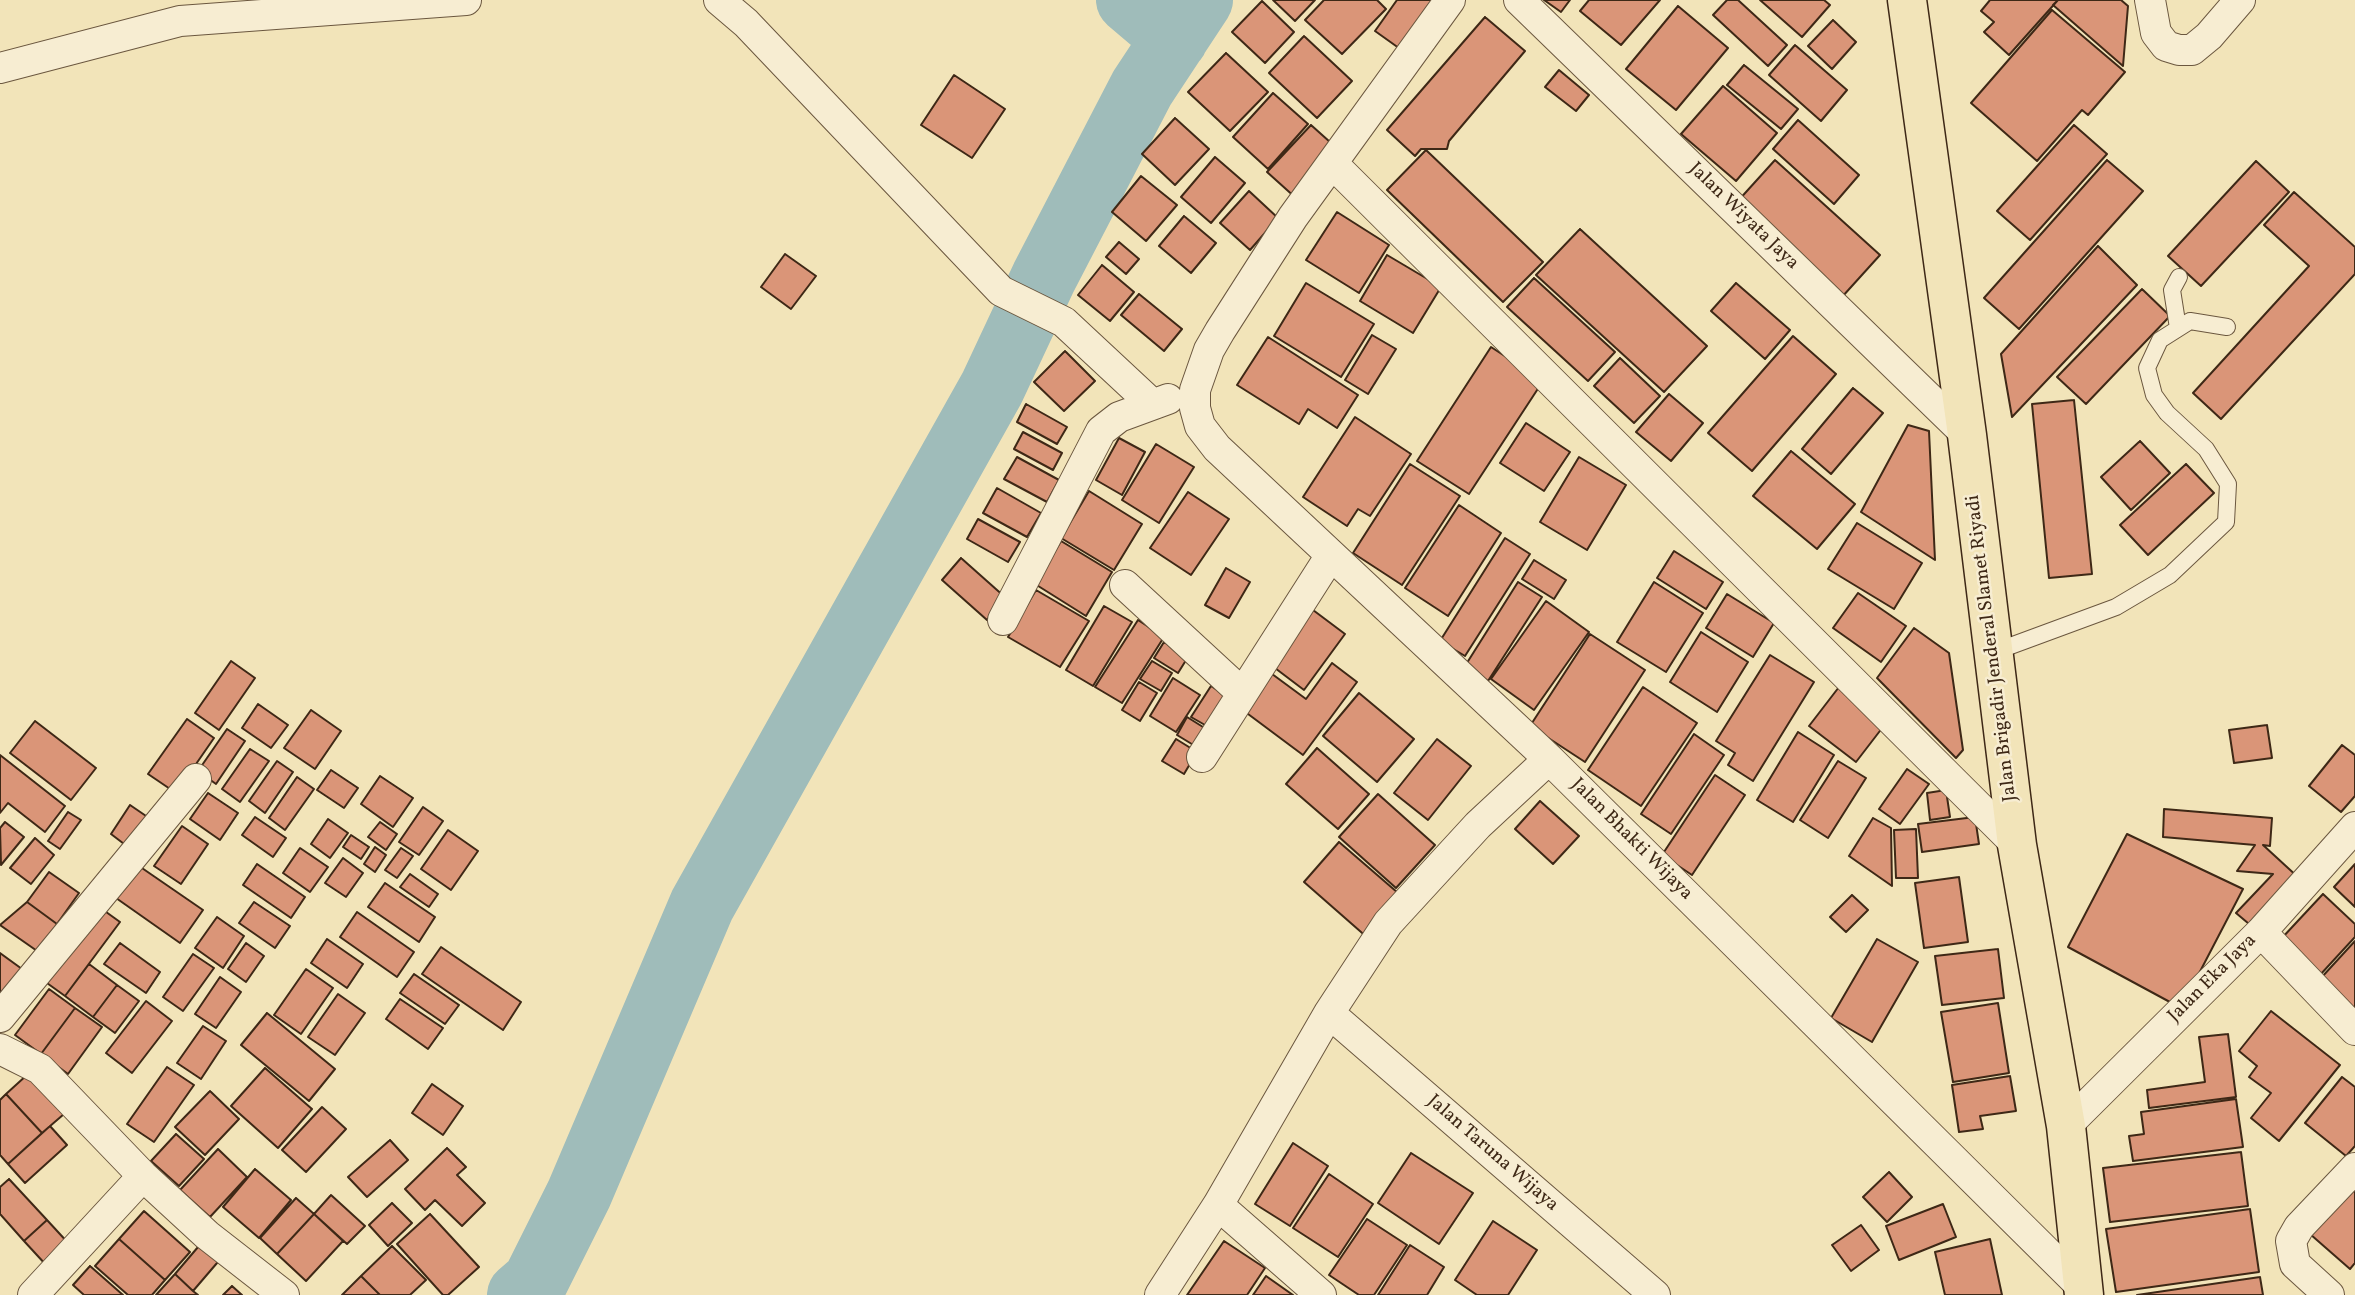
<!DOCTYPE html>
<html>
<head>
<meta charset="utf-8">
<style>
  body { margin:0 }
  canvas { display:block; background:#f2e4b9 }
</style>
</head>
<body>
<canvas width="2355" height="1295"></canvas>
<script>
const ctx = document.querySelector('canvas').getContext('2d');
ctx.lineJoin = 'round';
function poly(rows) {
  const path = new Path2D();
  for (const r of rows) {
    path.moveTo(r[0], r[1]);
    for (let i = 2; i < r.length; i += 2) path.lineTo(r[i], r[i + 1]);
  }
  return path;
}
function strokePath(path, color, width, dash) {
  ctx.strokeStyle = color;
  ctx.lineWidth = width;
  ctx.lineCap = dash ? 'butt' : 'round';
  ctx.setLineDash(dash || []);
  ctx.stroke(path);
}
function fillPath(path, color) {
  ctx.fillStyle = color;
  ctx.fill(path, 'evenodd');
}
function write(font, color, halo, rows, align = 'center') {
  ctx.font = font + ' Vollkorn,serif';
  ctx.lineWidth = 5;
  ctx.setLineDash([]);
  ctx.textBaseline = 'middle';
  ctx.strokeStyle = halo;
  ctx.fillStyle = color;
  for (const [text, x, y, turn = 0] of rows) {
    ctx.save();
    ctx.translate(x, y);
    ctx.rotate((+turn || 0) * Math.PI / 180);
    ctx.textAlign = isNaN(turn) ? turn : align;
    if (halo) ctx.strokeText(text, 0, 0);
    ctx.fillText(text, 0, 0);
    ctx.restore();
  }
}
const river = poly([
  [1129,0,1175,39],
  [520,1295,535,1282,579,1194,702,905,992,388,1044,277,1142,88,1200,0]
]);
const building = poly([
  [1273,0,1315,0,1295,21,1273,0],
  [1324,0,1377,0,1386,9,1342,54,1305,20,1324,0],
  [1397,0,1434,0,1403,51,1375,31,1397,0],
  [1544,0,1570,0,1561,12,1544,0],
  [1589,0,1660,0,1621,45,1580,11,1589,0],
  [1727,0,1738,0,1787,45,1768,66,1713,15,1727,0],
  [1760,0,1824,0,1830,5,1802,37,1760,0],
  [1990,0,2058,0,2009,55,1984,32,1994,22,1981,11,1990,0],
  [2058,0,2121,0,2128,6,2123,66,2053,5,2058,0],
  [1262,1,1294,32,1265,63,1232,32,1262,1],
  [1678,6,1728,48,1676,110,1626,69,1678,6],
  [2052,10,2125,72,2088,115,2082,110,2037,161,1971,103,2052,10],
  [1485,17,1525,51,1449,141,1447,149,1421,149,1415,156,1387,130,1485,17],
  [1833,20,1856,42,1832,69,1808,46,1833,20],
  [1304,36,1352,81,1317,118,1269,73,1304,36],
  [1795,45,1847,90,1821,121,1769,75,1795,45],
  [1226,53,1268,92,1230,131,1188,92,1226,53],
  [1744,65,1798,109,1781,129,1727,85,1744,65],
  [1559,70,1589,95,1576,111,1545,87,1559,70],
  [954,75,1005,109,972,158,921,125,954,75],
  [1723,86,1777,133,1736,181,1681,134,1723,86],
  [1273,93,1308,124,1268,169,1233,137,1273,93],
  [1175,118,1209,149,1175,185,1142,154,1175,118],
  [1798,120,1859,175,1834,204,1773,149,1798,120],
  [1311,125,1340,151,1297,199,1267,172,1311,125],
  [2074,125,2107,154,2030,240,1997,211,2074,125],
  [1426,150,1543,262,1503,302,1387,190,1426,150],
  [1215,157,1245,183,1211,223,1181,197,1215,157],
  [1775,160,1880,255,1842,297,1737,202,1775,160],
  [2107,160,2143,191,2019,329,1984,298,2107,160],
  [2256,161,2289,192,2201,286,2168,256,2256,161],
  [1141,176,1177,205,1146,241,1112,212,1141,176],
  [1249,191,1278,218,1250,250,1220,223,1249,191],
  [2294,192,2355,247,2355,274,2221,419,2193,393,2309,266,2264,225,2294,192],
  [1337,212,1389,245,1359,293,1306,260,1337,212],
  [1184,216,1216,243,1191,273,1159,246,1184,216],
  [1580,229,1707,346,1664,392,1536,275,1580,229],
  [1119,242,1139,259,1126,274,1106,257,1119,242],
  [2098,246,2137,285,2012,417,2001,354,2098,246],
  [785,254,816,276,791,309,761,287,785,254],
  [1387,255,1441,287,1413,333,1360,301,1387,255],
  [1102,265,1134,292,1110,321,1078,295,1102,265],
  [1534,278,1615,352,1588,381,1507,307,1534,278],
  [1306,283,1374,324,1341,377,1274,336,1306,283],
  [1736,283,1790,330,1765,359,1711,311,1736,283],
  [2142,289,2170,316,2086,404,2057,377,2142,289],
  [1139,294,1182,329,1164,351,1121,315,1139,294],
  [1372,335,1396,349,1368,394,1345,380,1372,335],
  [1793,336,1836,374,1752,471,1708,433,1793,336],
  [1268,337,1358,395,1337,428,1308,409,1299,424,1237,385,1268,337],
  [1491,347,1543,381,1469,494,1417,461,1491,347],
  [1065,351,1095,381,1064,411,1034,382,1065,351],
  [1620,358,1660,396,1634,423,1594,386,1620,358],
  [1853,388,1883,413,1831,474,1802,449,1853,388],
  [1669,394,1703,423,1671,461,1636,432,1669,394],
  [2074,400,2092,574,2049,578,2032,404,2074,400],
  [1026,404,1067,427,1057,444,1017,422,1026,404],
  [1355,417,1411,454,1370,516,1358,509,1347,526,1303,497,1355,417],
  [1526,423,1570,452,1544,491,1500,463,1526,423],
  [1908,425,1929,431,1935,560,1861,512,1908,425],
  [1023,432,1062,453,1053,470,1014,449,1023,432],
  [1119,438,1145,452,1122,495,1096,480,1119,438],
  [2140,441,2170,473,2131,510,2101,477,2140,441],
  [1156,444,1194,467,1159,523,1122,500,1156,444],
  [1791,451,1855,504,1817,549,1753,496,1791,451],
  [1017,457,1059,480,1047,502,1004,479,1017,457],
  [1579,457,1626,485,1587,550,1540,522,1579,457],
  [1410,464,1460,496,1402,585,1353,553,1410,464],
  [2186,464,2214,493,2148,555,2120,525,2186,464],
  [997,488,1041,513,1027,537,983,513,997,488],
  [1089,491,1142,524,1114,570,1061,538,1089,491],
  [1188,492,1229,519,1191,575,1150,548,1188,492],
  [1459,505,1501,533,1448,616,1405,588,1459,505],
  [978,519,1020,542,1008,562,967,539,978,519],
  [1857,523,1922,563,1894,609,1828,569,1857,523],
  [1505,538,1530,554,1465,656,1440,641,1505,538],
  [1061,541,1112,572,1086,616,1035,584,1061,541],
  [1674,551,1723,582,1706,609,1657,578,1674,551],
  [961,558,1006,598,987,620,942,580,961,558],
  [1534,560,1566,580,1554,599,1522,579,1534,560],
  [1226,568,1250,582,1229,618,1205,605,1226,568],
  [1518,582,1542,597,1488,681,1465,666,1518,582],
  [1654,582,1703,613,1666,672,1617,642,1654,582],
  [1036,590,1089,621,1060,667,1008,637,1036,590],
  [1858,593,1906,626,1881,662,1833,628,1858,593],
  [1727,594,1774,623,1753,657,1706,628,1727,594],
  [1546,601,1589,632,1534,710,1491,679,1546,601],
  [1104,606,1132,622,1093,686,1066,670,1104,606],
  [1313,610,1345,634,1304,690,1271,665,1313,610],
  [1138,620,1164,637,1122,703,1095,687,1138,620],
  [1914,628,1949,653,1963,750,1956,758,1877,678,1914,628],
  [1701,632,1748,662,1717,712,1670,682,1701,632],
  [1590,634,1645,670,1585,762,1530,726,1590,634],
  [1164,642,1188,657,1178,673,1154,658,1164,642],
  [1770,655,1814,682,1753,781,1728,765,1735,753,1716,741,1770,655],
  [231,661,255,678,219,730,195,713,231,661],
  [1152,661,1172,673,1161,691,1140,679,1152,661],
  [1332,663,1357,682,1303,755,1240,708,1268,671,1306,699,1332,663],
  [1173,678,1200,695,1176,732,1150,716,1173,678],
  [1139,682,1157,693,1140,721,1122,710,1139,682],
  [1211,686,1230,698,1212,729,1191,717,1211,686],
  [1643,687,1697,723,1641,806,1588,770,1643,687],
  [1839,687,1886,723,1856,762,1809,726,1839,687],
  [1359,693,1414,739,1377,782,1323,736,1359,693],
  [258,704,288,725,271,748,242,728,258,704],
  [311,710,341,731,315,769,284,748,311,710],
  [1187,717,1211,732,1200,749,1177,735,1187,717],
  [187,719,214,738,176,793,148,774,187,719],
  [35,721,96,768,71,800,10,753,35,721],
  [2267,725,2272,758,2234,763,2229,730,2267,725],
  [227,729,245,741,216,784,198,771,227,729],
  [1798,732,1834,755,1793,822,1757,800,1798,732],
  [1694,734,1724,755,1671,834,1641,814,1694,734],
  [1176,739,1197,752,1184,774,1162,761,1176,739],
  [1437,739,1471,766,1428,820,1394,793,1437,739],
  [2342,745,2355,755,2355,796,2341,812,2309,786,2342,745],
  [1317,748,1369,794,1338,829,1286,784,1317,748],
  [250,749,269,761,240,802,222,789,250,749],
  [0,755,65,806,45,832,8,803,0,813,0,755],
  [277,761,293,772,265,813,249,801,277,761],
  [1838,761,1866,778,1828,838,1800,820,1838,761],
  [1907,769,1929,784,1900,824,1879,809,1907,769],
  [331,770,358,788,344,808,317,790,331,770],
  [1715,775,1745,795,1692,875,1662,855,1715,775],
  [380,776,413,798,393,827,361,804,380,776],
  [297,777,314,789,285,830,269,818,297,777],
  [1946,790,1950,817,1930,820,1927,793,1946,790],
  [208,793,238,813,220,840,190,819,208,793],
  [1378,794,1435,845,1396,888,1339,837,1378,794],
  [1540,801,1579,836,1553,864,1515,829,1540,801],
  [130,805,149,818,128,847,111,834,130,805],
  [423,807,443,821,419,855,399,842,423,807],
  [2164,809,2272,818,2270,846,2263,845,2300,879,2255,929,2236,913,2273,874,2237,871,2255,845,2163,837,2164,809],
  [68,812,81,820,60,849,48,841,68,812],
  [255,817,286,838,273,857,242,835,255,817],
  [1975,817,1979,844,1922,852,1918,824,1975,817],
  [1873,818,1891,828,1892,886,1849,856,1873,818],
  [328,819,348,833,330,858,311,844,328,819],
  [5,822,24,837,1,865,0,828,5,822],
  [380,822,397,834,386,850,368,837,380,822],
  [182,826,208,844,181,884,154,866,182,826],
  [1916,829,1918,878,1896,878,1894,830,1916,829],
  [448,830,478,851,451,890,421,869,448,830],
  [2127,834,2243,889,2181,1008,2068,947,2127,834],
  [351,835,369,847,361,859,343,847,351,835],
  [35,838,54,855,31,884,10,868,35,838],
  [1339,842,1405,899,1369,939,1304,882,1339,842],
  [375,847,386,855,375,872,364,864,375,847],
  [300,848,328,867,310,892,283,873,300,848],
  [401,848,413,856,397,878,385,870,401,848],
  [343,858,363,873,346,897,325,883,343,858],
  [257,864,305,897,291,918,243,885,257,864],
  [2355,864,2355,907,2334,887,2355,864],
  [139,866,203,910,180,943,116,898,139,866],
  [49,872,79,893,57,924,27,902,49,872],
  [410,874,438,894,429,907,400,887,410,874],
  [1959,877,1968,942,1924,948,1915,883,1959,877],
  [385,883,435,917,419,942,368,907,385,883],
  [2323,894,2355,924,2355,937,2320,975,2281,939,2323,894],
  [1852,895,1868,910,1846,932,1830,917,1852,895],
  [27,902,57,924,40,953,0,925,27,902],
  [254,902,290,926,275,948,239,923,254,902],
  [95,904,120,922,65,996,40,978,95,904],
  [357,912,414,952,397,977,340,937,357,912],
  [217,917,244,936,223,968,195,948,217,917],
  [327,939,363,964,347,988,311,963,327,939],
  [1877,939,1918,962,1872,1042,1831,1018,1877,939],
  [2355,941,2355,1009,2321,978,2355,941],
  [120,943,160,972,146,993,104,964,120,943],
  [246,943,264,956,246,982,228,969,246,943],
  [441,947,521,1002,503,1030,422,974,441,947],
  [1998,949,2004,998,1942,1005,1935,956,1998,949],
  [0,953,22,969,0,998,0,953],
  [193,954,214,968,183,1011,163,997,193,954],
  [89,964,117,985,93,1017,65,996,89,964],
  [306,969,333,988,301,1034,274,1015,306,969],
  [414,974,459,1005,445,1024,400,993,414,974],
  [220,977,241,992,216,1028,195,1014,220,977],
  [117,985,139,1001,115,1033,93,1017,117,985],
  [49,989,75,1008,41,1054,15,1035,49,989],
  [338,994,365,1013,335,1055,308,1037,338,994],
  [400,999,443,1028,428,1049,386,1019,400,999],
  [146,1001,172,1021,132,1073,106,1053,146,1001],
  [1998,1003,2009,1073,1953,1082,1941,1012,1998,1003],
  [75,1008,102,1027,68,1074,41,1054,75,1008],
  [2271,1011,2340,1065,2279,1141,2251,1118,2271,1093,2249,1077,2257,1066,2239,1051,2271,1011],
  [267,1013,335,1069,309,1101,241,1045,267,1013],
  [203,1026,226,1041,201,1079,177,1063,203,1026],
  [2228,1034,2236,1097,2149,1108,2147,1090,2205,1082,2199,1037,2228,1034],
  [167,1067,194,1085,154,1142,127,1124,167,1067],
  [265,1068,312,1109,278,1148,231,1106,265,1068],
  [28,1074,64,1114,42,1133,6,1094,28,1074],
  [2010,1076,2016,1111,1980,1116,1983,1129,1959,1132,1952,1085,2010,1076],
  [2342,1077,2355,1087,2355,1146,2346,1156,2305,1123,2342,1077],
  [432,1084,463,1106,443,1135,412,1113,432,1084],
  [210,1091,239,1119,205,1155,175,1127,210,1091],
  [6,1094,42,1133,8,1164,0,1155,0,1100,6,1094],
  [2236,1099,2243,1147,2133,1161,2129,1136,2144,1134,2141,1112,2236,1099],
  [322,1107,346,1129,306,1172,282,1150,322,1107],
  [50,1126,67,1145,25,1183,8,1164,50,1126],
  [176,1134,204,1159,179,1186,151,1161,176,1134],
  [390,1140,408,1160,367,1197,348,1177,390,1140],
  [1293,1143,1328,1166,1290,1226,1255,1204,1293,1143],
  [447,1148,466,1167,457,1175,485,1203,462,1226,435,1200,425,1210,405,1189,447,1148],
  [218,1149,247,1177,210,1217,180,1190,218,1149],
  [2241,1152,2248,1206,2110,1222,2103,1168,2241,1152],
  [1411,1153,1473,1193,1439,1244,1378,1203,1411,1153],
  [255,1169,291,1200,259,1238,223,1207,255,1169],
  [1889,1172,1912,1197,1887,1222,1863,1197,1889,1172],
  [1329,1174,1373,1204,1338,1257,1293,1228,1329,1174],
  [9,1179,47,1220,24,1241,0,1214,0,1187,9,1179],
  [2355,1184,2355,1263,2350,1269,2310,1234,2355,1184],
  [331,1195,365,1226,347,1244,314,1214,331,1195],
  [296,1198,314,1214,277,1254,260,1238,296,1198],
  [392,1203,412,1223,388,1246,369,1225,392,1203],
  [1943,1204,1956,1237,1899,1260,1886,1226,1943,1204],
  [2250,1209,2259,1272,2116,1292,2106,1229,2250,1209],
  [144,1211,190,1252,165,1280,119,1239,144,1211],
  [314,1214,343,1241,306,1281,277,1254,314,1214],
  [430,1214,479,1267,448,1295,443,1295,397,1244,430,1214],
  [1367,1219,1407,1245,1374,1295,1359,1295,1329,1275,1367,1219],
  [47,1220,70,1245,47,1266,24,1241,47,1220],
  [1493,1221,1537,1250,1508,1295,1477,1295,1455,1280,1493,1221],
  [1861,1225,1879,1250,1851,1271,1832,1245,1861,1225],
  [119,1239,165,1280,152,1295,128,1295,95,1266,119,1239],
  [1990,1239,2002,1295,1945,1295,1935,1252,1990,1239],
  [204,1240,223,1256,193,1291,175,1274,204,1240],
  [1224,1241,1265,1268,1247,1295,1187,1295,1224,1241],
  [1410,1245,1444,1267,1427,1295,1378,1295,1410,1245],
  [392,1246,426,1280,410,1295,380,1295,361,1276,392,1246],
  [90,1266,123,1295,84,1295,73,1285,90,1266],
  [175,1274,193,1291,198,1295,156,1295,175,1274],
  [361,1276,380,1295,342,1295,361,1276],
  [1266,1276,1293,1295,1253,1295,1266,1276],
  [2260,1277,2263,1295,2137,1295,2260,1277],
  [232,1286,242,1295,223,1295,232,1286]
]);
const lane = poly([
  [2178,328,2172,290,2179,277],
  [1994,652,2116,607,2170,575,2226,522,2228,484,2206,449,2167,413,2154,395,2147,368,2160,340,2190,321,2227,327]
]);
const street = poly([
  [719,0,746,23,1001,291,1064,322,1152,404],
  [1450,0,1293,217,1220,331,1209,350,1195,390,1195,408,1200,426,1217,448,1549,759,2082,1287],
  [1519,0,1967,435],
  [2150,0,2156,33,2166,46,2179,50,2192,50,2209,36,2240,0],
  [0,68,180,21,466,0],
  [1333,164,2017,845],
  [1125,585,1242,693],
  [1003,620,1101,431,1119,417,1168,399],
  [1202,757,1331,555],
  [2261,932,2355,1030],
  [1329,1013,1655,1295],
  [0,1017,196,779],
  [0,1049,40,1069,143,1176,207,1235,284,1295],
  [2066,1126,2261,932,2355,827],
  [1218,1205,1321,1295],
  [33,1295,143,1176],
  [1160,1295,1218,1205,1329,1013,1388,923,1478,825,1549,759],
  [2329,1295,2295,1264,2291,1241,2299,1227,2355,1168]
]);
const primary = poly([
  [1907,0,1967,435,2017,845,2066,1126,2084,1295]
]);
const streetNames = [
  ["Jalan Wiyata Jaya",1743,217,44],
  ["Jalan Brigadir Jenderal Slamet Riyadi",1993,648,-97],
  ["Jalan Bhakti Wijaya",1631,840,45],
  ["Jalan Eka Jaya",2213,979,-45],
  ["Jalan Taruna Wijaya",1492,1154,41]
];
strokePath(river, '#9fbcba', 66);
fillPath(building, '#da9578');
strokePath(building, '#3e2816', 2);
strokePath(lane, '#6b573f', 18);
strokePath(street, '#6b573f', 32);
strokePath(primary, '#3e2816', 41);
strokePath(lane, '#f7edd2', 16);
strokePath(street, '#f7edd2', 30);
strokePath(primary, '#f2e4b9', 38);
write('19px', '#3e2816', '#f7edd2', streetNames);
</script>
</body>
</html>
